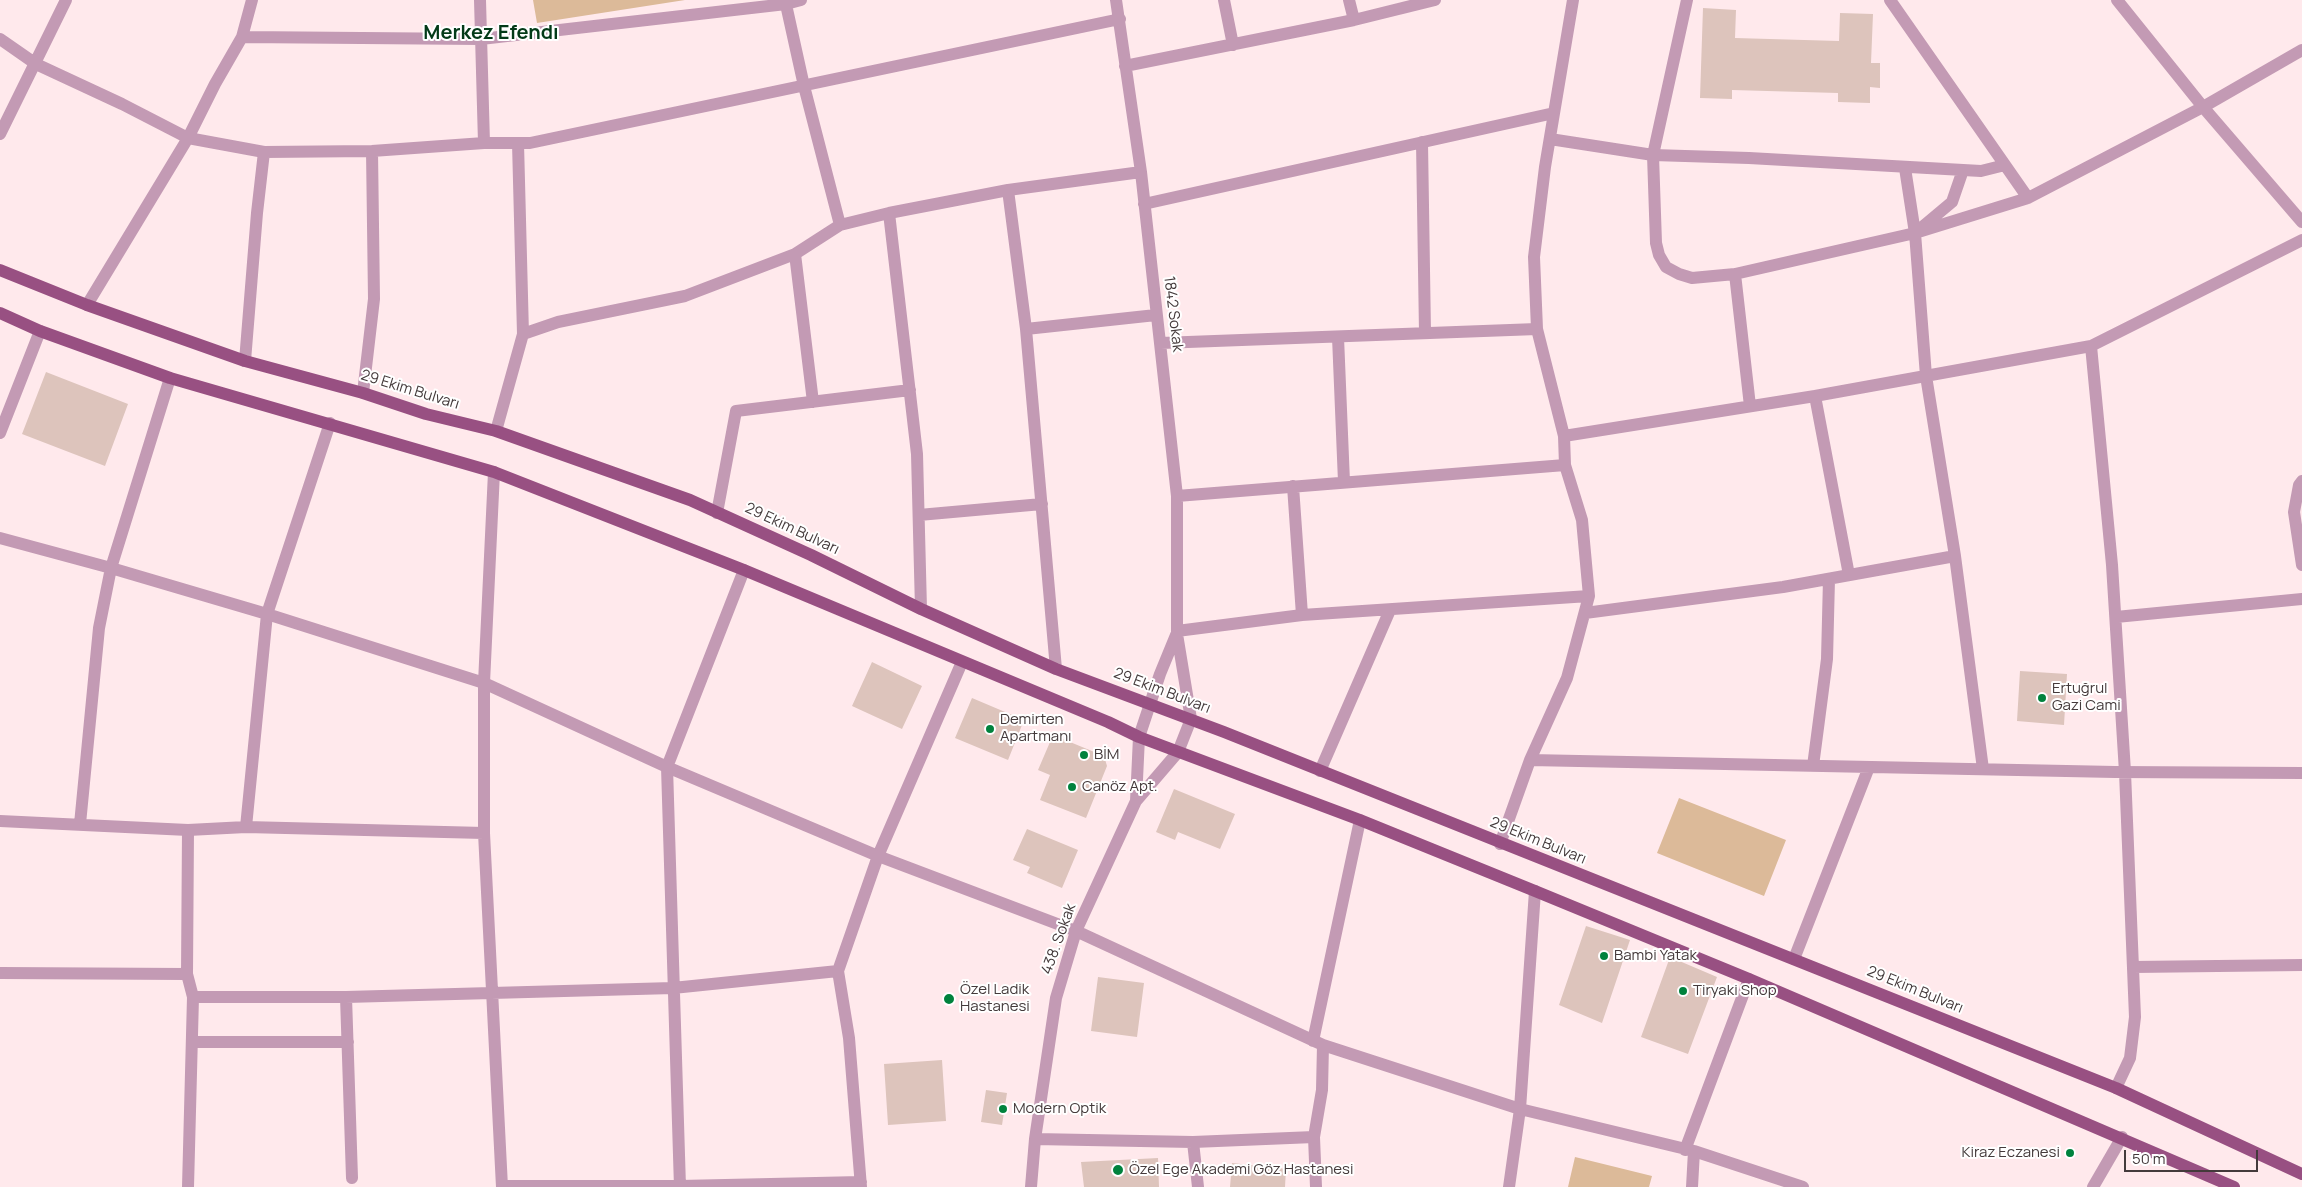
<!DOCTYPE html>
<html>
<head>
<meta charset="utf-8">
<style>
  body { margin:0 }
  #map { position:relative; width:2302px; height:1187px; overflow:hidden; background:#ffe9ec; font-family:Manrope,sans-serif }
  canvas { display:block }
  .scale { position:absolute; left:2124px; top:1150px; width:134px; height:22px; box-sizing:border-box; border:2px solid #443a3b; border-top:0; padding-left:6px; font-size:15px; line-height:18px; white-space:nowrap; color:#443a3b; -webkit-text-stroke:4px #fff; paint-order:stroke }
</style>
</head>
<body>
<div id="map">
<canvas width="2302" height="1187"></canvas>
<div class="scale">50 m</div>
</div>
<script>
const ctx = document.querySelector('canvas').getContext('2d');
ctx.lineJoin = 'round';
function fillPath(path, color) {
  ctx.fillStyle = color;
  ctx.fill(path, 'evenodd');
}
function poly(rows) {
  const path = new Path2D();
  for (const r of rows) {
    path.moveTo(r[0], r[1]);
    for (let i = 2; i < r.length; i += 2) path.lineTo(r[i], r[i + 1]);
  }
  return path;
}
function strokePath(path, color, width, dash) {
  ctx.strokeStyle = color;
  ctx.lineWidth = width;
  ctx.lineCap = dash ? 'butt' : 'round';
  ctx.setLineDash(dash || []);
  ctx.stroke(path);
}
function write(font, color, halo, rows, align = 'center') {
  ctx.font = font + ' Manrope,sans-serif';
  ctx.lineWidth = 4;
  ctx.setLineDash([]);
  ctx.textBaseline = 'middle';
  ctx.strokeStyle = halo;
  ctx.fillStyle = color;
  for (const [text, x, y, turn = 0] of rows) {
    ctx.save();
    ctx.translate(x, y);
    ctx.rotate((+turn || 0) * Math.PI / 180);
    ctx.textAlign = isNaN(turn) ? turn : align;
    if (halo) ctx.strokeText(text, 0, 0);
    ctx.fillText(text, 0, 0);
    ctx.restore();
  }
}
const green = poly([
  [533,0,685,0,537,23],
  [1679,798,1786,840,1764,896,1657,853],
  [1575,1157,1652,1176,1649,1187,1568,1187]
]);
const building = poly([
  [1703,8,1736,10,1735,38,1839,41,1840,13,1873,14,1871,63,1880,63,1880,88,1870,87,1870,103,1838,102,1838,93,1732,90,1732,99,1700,98],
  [46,372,128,404,105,466,22,434],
  [872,662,922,686,902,729,852,706],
  [2020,671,2067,674,2064,725,2017,721],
  [972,698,1024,720,1008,760,955,738],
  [1053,735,1104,756,1107,766,1086,818,1040,800,1050,775,1038,770],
  [1174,789,1235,814,1220,849,1178,832,1175,840,1156,832],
  [1027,829,1078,850,1062,888,1027,873,1030,867,1013,860],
  [1586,926,1630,940,1602,1023,1559,1005],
  [1670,957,1717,977,1688,1054,1641,1037],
  [1098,977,1144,983,1137,1037,1091,1031],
  [942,1060,946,1121,888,1125,884,1064],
  [986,1090,1007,1093,1002,1125,981,1122],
  [1158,1158,1159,1187,1084,1187,1081,1162],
  [1232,1163,1286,1169,1285,1187,1230,1187]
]);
const minor = poly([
  [480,0,484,143],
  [785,0,804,86,840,225],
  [1224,0,1233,45],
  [1349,0,1354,20],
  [1687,0,1653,155,1656,243,1659,255,1666,267,1679,274,1692,278,1735,274,1915,233,1952,202,1963,170],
  [1890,0,2028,198],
  [2117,0,2203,107,2302,222],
  [242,37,481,39,786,4,801,0],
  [0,39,36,64,122,104,188,138,264,152,372,151,484,143,530,143,1120,19],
  [1125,66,1354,20,1435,0],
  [0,134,66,0],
  [1550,139,1653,155,1749,158,1981,171,2005,165],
  [1422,142,1425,333],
  [518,143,523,334],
  [1905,168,1915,233],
  [1008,190,1026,329,1056,669],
  [1144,204,1554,113],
  [889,213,917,454,921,609],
  [795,254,813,402],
  [1735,274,1750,406],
  [87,305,188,138,215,84,242,37,252,0],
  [1026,329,1156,315],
  [1338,337,1344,482],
  [1161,343,1537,329],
  [2091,346,2112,565,2125,772,2135,1017,2130,1058,2116,1088],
  [245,361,257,213,264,152],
  [363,393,374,299,372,151],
  [1815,396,1849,575],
  [496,431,523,334,558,322,685,296,795,254,840,225,889,213,1008,190,1141,172],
  [0,433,40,331],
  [1564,436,1815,396,2091,346,2302,240],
  [494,472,484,683,484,833,502,1187],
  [2302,481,2299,485,2294,512,2302,565],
  [1293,486,1302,615],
  [1177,496,1565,465],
  [717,513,736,411,910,390],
  [919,515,1042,504],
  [0,538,111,568,267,614,484,683,667,767,878,856,1076,931,1323,1045,1520,1109,1694,1151,1803,1187],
  [1585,613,1783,587,1955,556],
  [2116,617,2302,599],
  [1177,631,1302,615,1589,596],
  [1530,760,2115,772,2302,773],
  [1813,766,1827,659,1829,579],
  [1983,769,1955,556,1926,376,1915,233,2028,198,2203,107,2302,50],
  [1320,771,1390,610],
  [1136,801,1139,737,1160,674,1176,635],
  [0,821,188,830,246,827,484,833],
  [80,824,99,628,111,568,170,378],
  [246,827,267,614,330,423],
  [188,830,187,974,193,997,188,1187],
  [1500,844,1530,760,1567,678,1589,596,1582,520,1565,465,1564,436,1537,329,1534,257,1545,167,1573,0],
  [1794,959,1869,767],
  [2133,967,2302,965],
  [0,973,187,974],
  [193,997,346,997,673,988,838,971],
  [346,997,352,1178],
  [1313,1041,1360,820],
  [192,1042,348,1042],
  [1035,1139,1193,1142,1314,1137],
  [1193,1142,1198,1187],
  [1685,1150,1749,979],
  [502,1186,680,1186,861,1182],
  [680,1187,667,767,744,570],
  [861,1187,849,1038,838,971,878,856,962,662],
  [1031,1187,1035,1139,1056,998,1076,931,1136,801,1178,752,1191,719,1177,634,1177,496,1141,172,1116,0],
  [1316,1187,1314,1137,1322,1090,1323,1045],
  [1509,1187,1520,1109,1535,891],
  [1692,1187,1694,1151],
  [2093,1187,2122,1137]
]);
const major = poly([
  [0,270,87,305,245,361,363,393,426,414,496,431,690,500,811,555,921,609,1056,669,1224,732,2116,1088,2302,1174],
  [0,313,40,331,170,378,494,472,744,570,1108,722,1139,737,1360,820,1535,891,1749,979,2234,1187]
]);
const markers = [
  [2042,698,5,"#00823d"],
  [990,729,5,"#00823d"],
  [1084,755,5,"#00823d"],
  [1072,787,5,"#00823d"],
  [1604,956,5,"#00823d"],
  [1683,991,5,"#00823d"],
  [949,999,6,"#00823d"],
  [1003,1109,5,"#00823d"],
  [2070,1153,5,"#00823d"],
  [1118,1170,6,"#00823d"]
];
const streetNames = [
  ["1842 Sokak",1173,314,83],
  ["29 Ekim Bulvarı",410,390,17],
  ["29 Ekim Bulvarı",792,529,25],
  ["29 Ekim Bulvarı",1162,691,21],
  ["29 Ekim Bulvarı",1538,841,22],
  ["438. Sokak",1059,939,-70],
  ["29 Ekim Bulvarı",1915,990,22]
];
const poiNames = [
  ["Ertuğrul",2052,689],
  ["Gazi Cami",2052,706],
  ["Demirten",1000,720],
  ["Apartmanı",1000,737],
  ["BİM",1094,755],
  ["Canöz Apt.",1082,787],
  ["Bambi Yatak",1614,956],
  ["Özel Ladik",960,990],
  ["Hastanesi",960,1007],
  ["Tiryaki Shop",1693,991],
  ["Modern Optik",1013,1109],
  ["Kiraz Eczanesi",2060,1153,"right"],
  ["Özel Ege Akademi Göz Hastanesi",1129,1170]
];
const districtNames = [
  ["Merkez Efendı",491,33]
];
fillPath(green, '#dcba99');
fillPath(building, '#ddc4bc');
strokePath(minor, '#c39ab4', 12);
strokePath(major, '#985082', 12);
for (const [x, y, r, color] of markers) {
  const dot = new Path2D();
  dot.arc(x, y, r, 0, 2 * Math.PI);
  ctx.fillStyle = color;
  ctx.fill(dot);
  strokePath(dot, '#fff', 2);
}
write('15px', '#443a3b', '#fff', streetNames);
write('15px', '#443a3b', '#fff', poiNames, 'left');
write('bold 20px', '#033a18', '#fff', districtNames);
</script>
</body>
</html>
